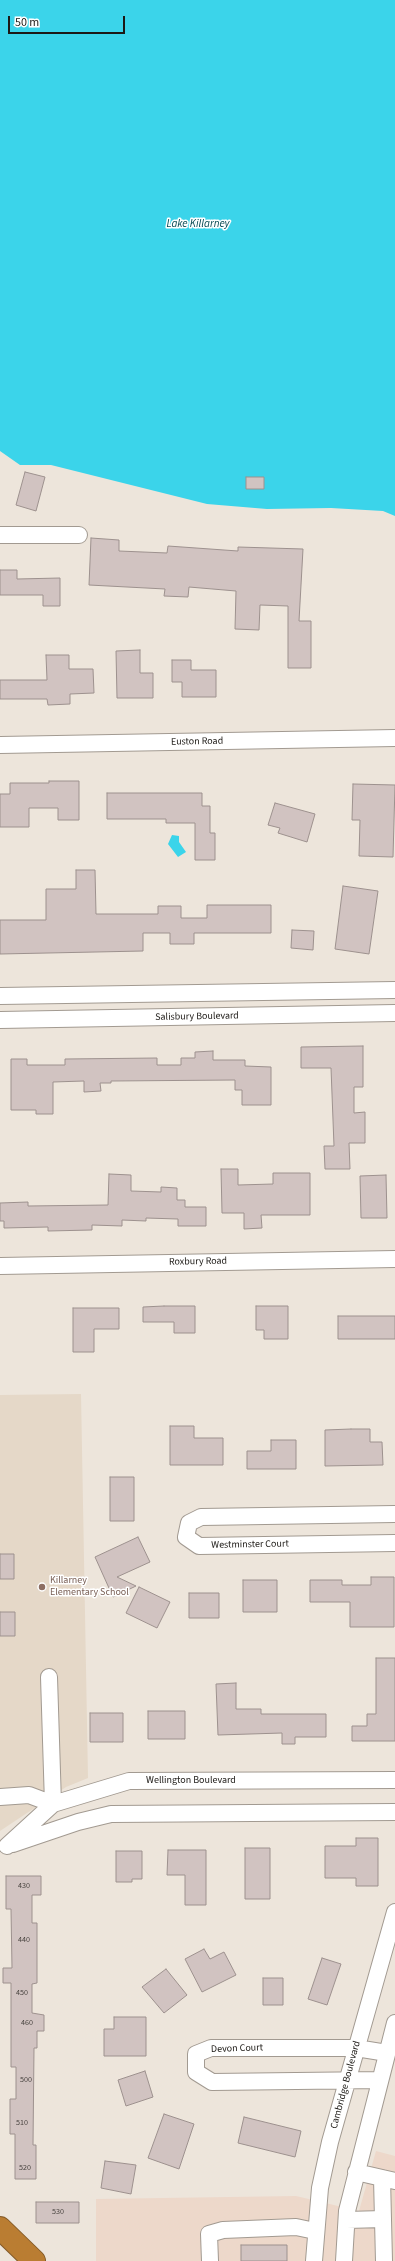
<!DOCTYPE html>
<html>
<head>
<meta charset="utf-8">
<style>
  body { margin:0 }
  #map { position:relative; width:395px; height:2261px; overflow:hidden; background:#ede5db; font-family:"Source Sans 3",sans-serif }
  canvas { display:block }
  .scale { position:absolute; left:8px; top:16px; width:117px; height:18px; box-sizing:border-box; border:2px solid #1c1915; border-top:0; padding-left:5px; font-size:12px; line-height:14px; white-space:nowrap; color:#1c1915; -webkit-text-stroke:3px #fff; paint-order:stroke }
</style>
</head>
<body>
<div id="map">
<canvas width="395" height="2261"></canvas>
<div class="scale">50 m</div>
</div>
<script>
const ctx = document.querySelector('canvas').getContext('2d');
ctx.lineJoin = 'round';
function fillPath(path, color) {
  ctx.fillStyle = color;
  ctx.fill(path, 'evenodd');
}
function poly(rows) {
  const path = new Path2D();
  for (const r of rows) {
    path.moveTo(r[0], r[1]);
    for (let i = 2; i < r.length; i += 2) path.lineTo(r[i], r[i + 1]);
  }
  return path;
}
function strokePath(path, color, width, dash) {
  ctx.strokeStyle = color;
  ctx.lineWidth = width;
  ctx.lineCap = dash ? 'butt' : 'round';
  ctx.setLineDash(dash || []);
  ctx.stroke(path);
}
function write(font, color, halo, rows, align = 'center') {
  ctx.font = font + ' "Source Sans 3",sans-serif';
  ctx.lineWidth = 3;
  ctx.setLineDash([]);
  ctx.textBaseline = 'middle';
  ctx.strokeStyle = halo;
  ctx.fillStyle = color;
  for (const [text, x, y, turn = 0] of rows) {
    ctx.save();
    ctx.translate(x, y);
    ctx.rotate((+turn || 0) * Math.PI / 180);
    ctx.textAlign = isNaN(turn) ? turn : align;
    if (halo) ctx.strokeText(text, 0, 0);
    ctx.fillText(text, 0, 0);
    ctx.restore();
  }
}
const commercial = poly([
  [376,2151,395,2156,395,2261,96,2261,96,2199,296,2196,359,2211]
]);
const built = poly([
  [81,1394,88,1778,66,1787,0,1831,0,1395]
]);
const water = poly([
  [0,0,395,0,395,516,383,511,331,508,267,509,207,504,51,465,20,465,0,451],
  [172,835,179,836,179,842,186,852,178,857,168,844]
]);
const building = poly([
  [25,472,45,477,36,511,16,505,25,472],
  [246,477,264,477,264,489,246,489,246,477],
  [91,538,119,540,119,551,167,553,168,546,238,551,238,547,303,549,299,621,311,621,311,668,288,668,288,606,260,605,259,630,235,629,236,591,189,587,188,597,164,596,165,589,89,585,91,538],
  [0,570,17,570,17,579,60,578,60,606,43,606,43,595,0,595,0,570],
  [140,650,140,673,153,673,153,698,117,698,116,651,140,650],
  [46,655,69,655,69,669,93,669,94,693,70,694,70,704,48,705,47,699,0,699,0,680,47,680,46,655],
  [172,660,191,660,191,670,216,670,216,697,182,697,182,682,172,682,172,660],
  [49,781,79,781,79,820,58,820,58,808,29,808,29,827,0,827,0,794,10,794,10,783,49,783,49,781],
  [353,784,395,785,393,857,359,856,360,820,352,820,353,784],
  [107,793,202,793,202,806,210,806,210,833,215,833,215,860,195,860,195,823,166,823,166,819,107,819,107,793],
  [275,803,315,814,307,842,278,833,280,828,268,825,275,803],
  [76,870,95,870,96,914,158,914,158,906,181,906,181,918,207,918,207,905,271,905,271,933,194,933,194,944,170,944,170,933,143,933,143,951,0,954,0,920,46,920,46,889,76,889,76,870],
  [343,886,378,891,369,954,335,949,343,886],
  [292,930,314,931,313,950,291,948,292,930],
  [363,1046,363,1087,354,1087,354,1113,365,1112,365,1143,349,1143,350,1169,325,1169,324,1146,334,1146,331,1068,301,1068,301,1047,363,1046],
  [213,1051,213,1060,245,1060,245,1066,271,1067,271,1105,242,1105,242,1090,235,1090,235,1080,111,1081,111,1083,100,1083,101,1091,84,1092,84,1081,53,1082,53,1114,36,1114,36,1110,11,1110,11,1059,27,1059,27,1065,65,1065,65,1059,157,1058,157,1065,181,1065,181,1058,195,1058,195,1052,213,1051],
  [221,1169,238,1169,238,1185,273,1184,273,1173,310,1173,310,1215,261,1215,262,1228,244,1229,244,1213,222,1213,221,1169],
  [109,1174,131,1175,131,1191,161,1192,161,1187,177,1188,177,1200,185,1200,185,1207,206,1207,206,1226,178,1226,178,1219,146,1218,146,1221,122,1220,122,1226,92,1225,92,1230,48,1231,48,1227,4,1228,4,1221,0,1221,0,1203,28,1202,28,1206,108,1205,109,1174],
  [386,1175,387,1218,361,1218,360,1176,386,1175],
  [164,1306,195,1306,195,1333,174,1333,174,1322,143,1322,143,1307,164,1306],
  [256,1306,288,1306,288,1339,264,1339,264,1330,256,1330,256,1306],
  [73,1308,119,1308,119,1329,94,1329,94,1352,73,1352,73,1308],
  [338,1316,395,1316,395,1339,338,1339,338,1316],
  [170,1426,194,1426,194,1438,223,1438,223,1465,170,1465,170,1426],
  [351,1429,370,1429,370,1442,382,1442,383,1465,325,1466,325,1430,351,1429],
  [271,1440,296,1440,296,1469,247,1469,247,1451,271,1451,271,1440],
  [110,1477,134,1477,134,1521,110,1521,110,1477],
  [138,1537,150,1562,117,1577,136,1586,113,1597,95,1557,138,1537],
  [0,1554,14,1554,14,1579,0,1579,0,1554],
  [371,1577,394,1577,394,1627,350,1627,350,1602,310,1602,310,1580,342,1580,342,1585,371,1585,371,1577],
  [243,1580,277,1580,277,1612,243,1612,243,1580],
  [139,1587,170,1602,157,1628,126,1613,139,1587],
  [189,1593,219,1593,219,1618,189,1618,189,1593],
  [0,1612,15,1612,15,1636,0,1636,0,1612],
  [376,1658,395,1658,395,1741,352,1741,352,1726,367,1726,367,1714,376,1714,376,1658],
  [236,1683,236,1709,261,1709,261,1714,326,1714,326,1737,295,1737,295,1744,282,1744,282,1733,218,1735,216,1684,236,1683],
  [148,1711,185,1711,185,1739,148,1739,148,1711],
  [90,1713,123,1713,123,1742,90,1742,90,1713],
  [356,1838,378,1838,378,1886,356,1886,356,1878,325,1878,325,1846,356,1846,356,1838],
  [245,1848,270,1848,270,1899,245,1899,245,1848],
  [168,1850,206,1850,206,1905,185,1905,185,1875,167,1875,168,1850],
  [116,1851,142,1851,142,1879,132,1879,132,1882,116,1882,116,1851],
  [6,1876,41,1876,41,1895,32,1895,32,1923,37,1923,37,1983,32,1984,32,2013,44,2015,44,2031,37,2031,37,2048,34,2048,33,2145,36,2145,36,2179,15,2179,15,2134,10,2134,10,2099,16,2099,16,2067,11,2067,11,1983,3,1983,3,1968,12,1968,11,1909,6,1909,6,1876],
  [204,1949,210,1959,224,1952,236,1975,202,1992,185,1959,204,1949],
  [322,1958,341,1964,327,2005,308,1999,322,1958],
  [166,1969,187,1995,164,2013,142,1987,166,1969],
  [263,1978,283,1978,283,2005,263,2005,263,1978],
  [114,2017,146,2017,146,2056,104,2056,104,2029,114,2029,114,2017],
  [145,2071,153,2097,126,2106,118,2080,145,2071],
  [164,2114,194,2124,179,2169,148,2158,164,2114],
  [244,2117,301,2131,295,2157,238,2143,244,2117],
  [105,2161,136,2165,131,2194,101,2188,105,2161],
  [36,2202,79,2202,79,2223,36,2223,36,2202],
  [241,2245,287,2245,287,2261,241,2261,241,2245]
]);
const minor = poly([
  [0,535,79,535],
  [0,745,395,738],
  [0,996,395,990],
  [0,1020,395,1013],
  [0,1266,395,1259],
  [395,1514,201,1517,189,1523,186,1537,199,1546,395,1543],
  [49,1677,53,1804],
  [0,1797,29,1795,53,1804],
  [13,1844,78,1822,111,1814,395,1812],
  [7,1846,53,1804,129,1781,395,1780],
  [380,2080,212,2082,196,2072,196,2054,211,2048,356,2048,387,2053],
  [356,2172,395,2181],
  [382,2178,384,2261],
  [347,2220,383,2219],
  [210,2261,209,2234,223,2230,296,2227,315,2231],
  [314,2261,320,2188,330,2142,395,1912],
  [344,2261,347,2211,395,2023]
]);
const highway = poly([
  [0,2228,34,2261]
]);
const markers = [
  [42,1587,4,"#8d6e63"]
];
const numberNames = [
  ["430",24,1886],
  ["440",24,1940],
  ["450",22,1993],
  ["460",27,2023],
  ["500",26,2080],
  ["510",22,2123],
  ["520",25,2168],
  ["530",58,2212]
];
const streetNames = [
  ["Euston Road",197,742,-1],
  ["Salisbury Boulevard",197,1017,-1],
  ["Roxbury Road",198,1262,-1],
  ["Westminster Court",250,1545,-1],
  ["Wellington Boulevard",191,1781],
  ["Devon Court",237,2049,-2],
  ["Cambridge Boulevard",346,2085,-75]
];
const educationNames = [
  ["Killarney",50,1581],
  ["Elementary School",50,1593]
];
const waterNames = [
  ["Lake Killarney",198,225]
];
fillPath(commercial, '#edd8ca');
fillPath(built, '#e5d8c8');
fillPath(water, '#3bd4ea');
fillPath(building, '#d1c3c1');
strokePath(building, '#9d918e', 1);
strokePath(minor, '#a29a91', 18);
strokePath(highway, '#835a28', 24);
strokePath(minor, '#fff', 16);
strokePath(highway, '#ba7d32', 22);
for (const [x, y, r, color] of markers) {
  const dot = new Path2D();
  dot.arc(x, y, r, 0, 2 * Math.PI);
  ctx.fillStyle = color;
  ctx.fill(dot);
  strokePath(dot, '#fff', 1.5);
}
write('8px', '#494440', null, numberNames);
write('10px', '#1c1915', '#fff', streetNames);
write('10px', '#785e54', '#fff', educationNames, 'left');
write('italic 11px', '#044952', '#fff', waterNames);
</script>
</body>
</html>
